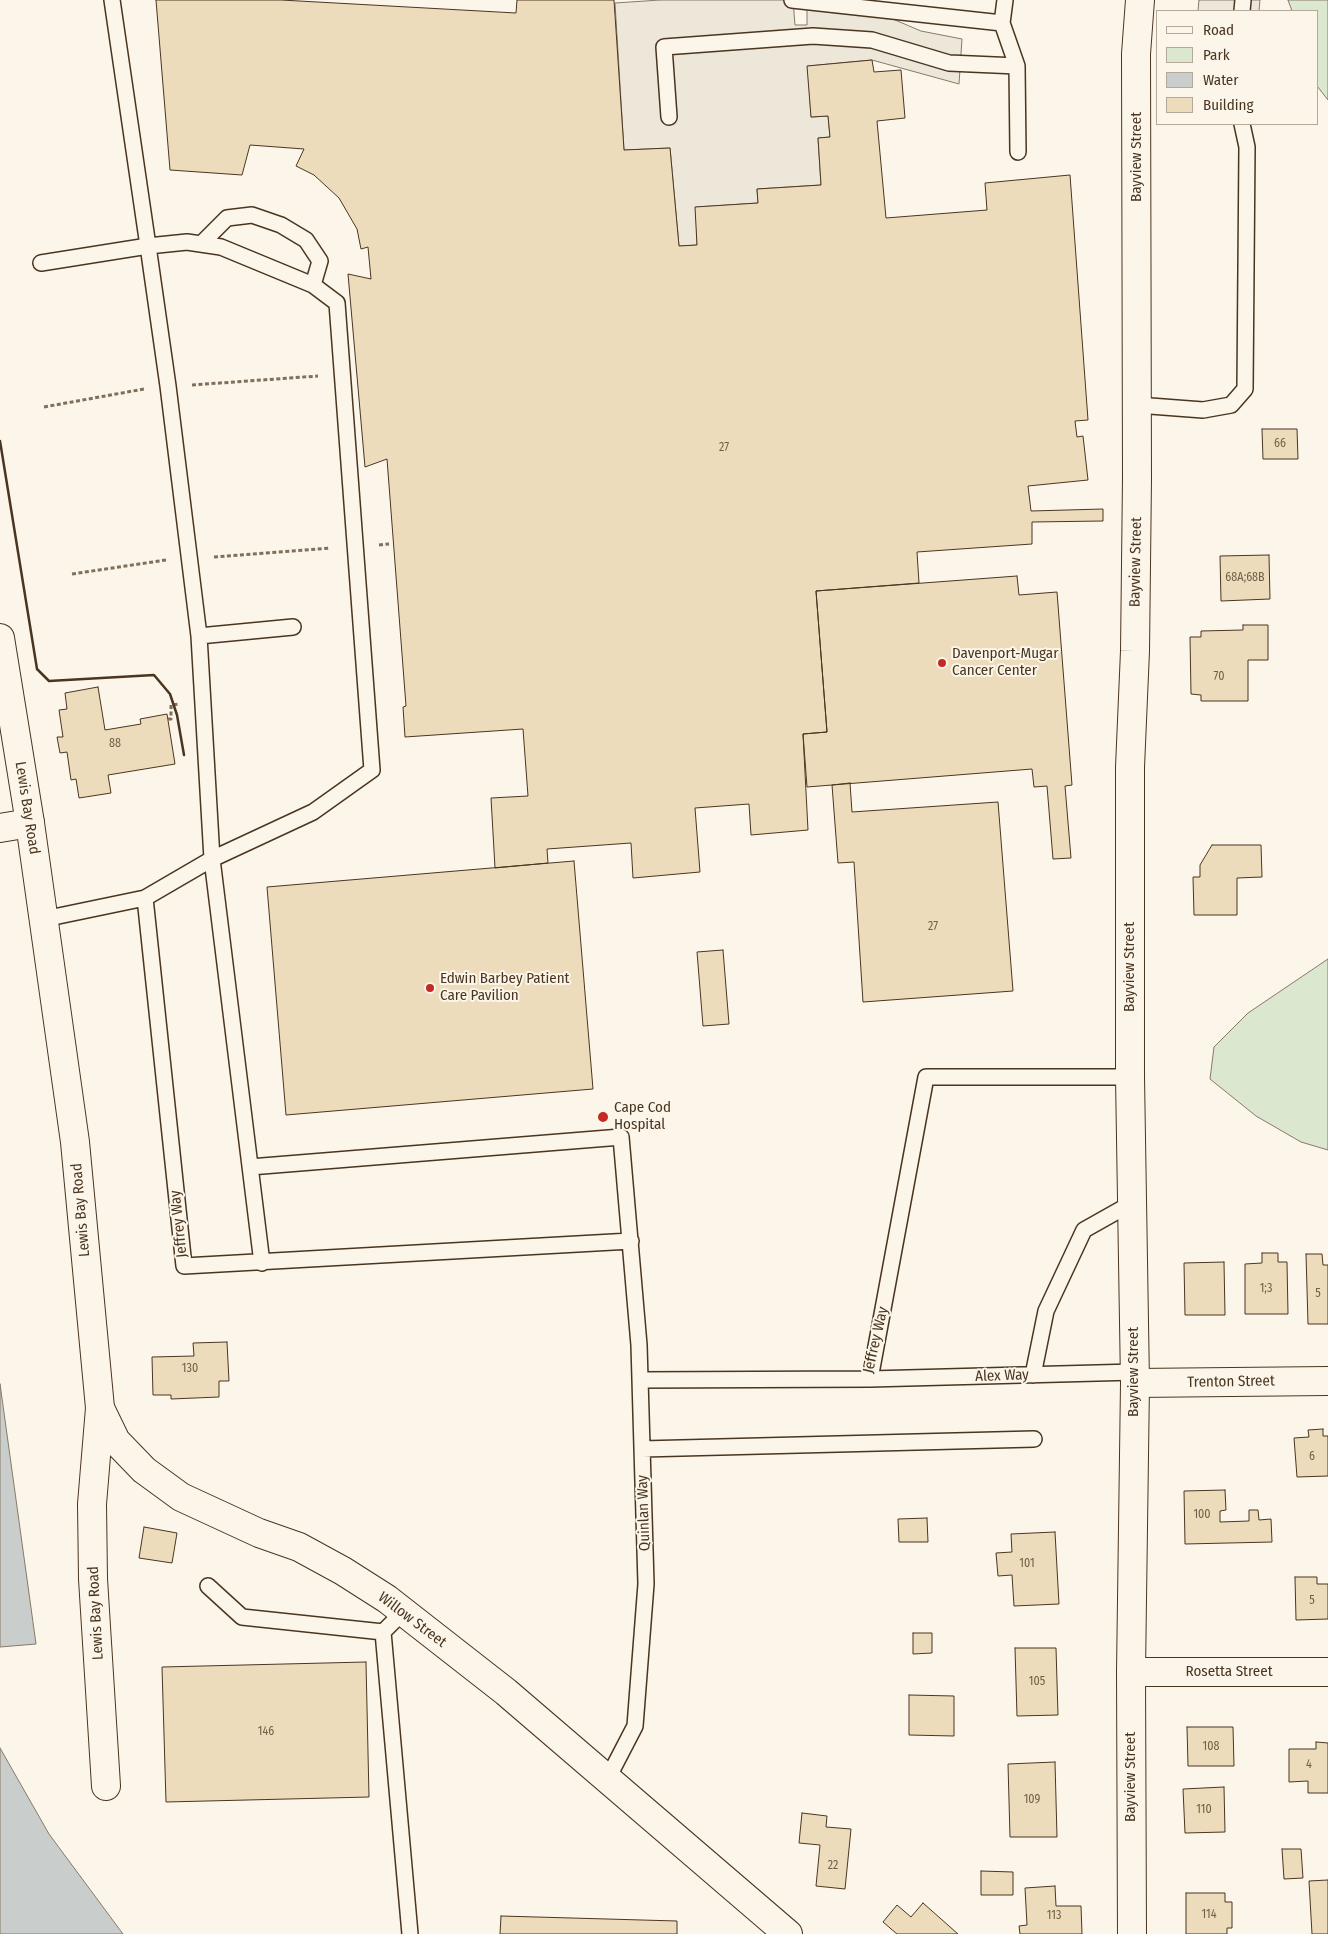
<!DOCTYPE html>
<html>
<head>
<meta charset="utf-8">
<style>
  body { margin:0 }
  #map { position:relative; width:1328px; height:1934px; overflow:hidden; background:#fbf6e9; font-family:"Fira Sans Condensed",sans-serif }
  canvas { display:block }
  .legend { position:absolute; left:1156px; top:10px; width:162px; height:115px; box-sizing:border-box; background:#fbf6e9; border:1px solid #b4a999; margin:0; padding:6px 9px; list-style:none; font-size:15px; color:#4a3520 }
  .legend li { display:flex; align-items:center; gap:10px; height:25px }
  .legend b { width:25px; border:1px solid #b4a999 }
</style>
</head>
<body>
<div id="map">
<canvas width="1328" height="1934"></canvas>
<ul class="legend">
<li><b style="height:6px;background:#fbf6e9"></b>Road</li>
<li><b style="height:14px;background:#dce7d0"></b>Park</li>
<li><b style="height:14px;background:#c9cecd"></b>Water</li>
<li><b style="height:14px;background:#ecdcbc"></b>Building</li>
</ul>
</div>
<script>
const ctx = document.querySelector('canvas').getContext('2d');
ctx.lineJoin = 'round';
function fillPath(path, color) {
  ctx.fillStyle = color;
  ctx.fill(path, 'evenodd');
}
function poly(rows) {
  const path = new Path2D();
  for (const r of rows) {
    path.moveTo(r[0], r[1]);
    for (let i = 2; i < r.length; i += 2) path.lineTo(r[i], r[i + 1]);
  }
  return path;
}
function strokePath(path, color, width, dash) {
  ctx.strokeStyle = color;
  ctx.lineWidth = width;
  ctx.lineCap = dash ? 'butt' : 'round';
  ctx.setLineDash(dash || []);
  ctx.stroke(path);
}
function write(font, color, halo, rows, align = 'center') {
  ctx.font = font + ' "Fira Sans Condensed",sans-serif';
  ctx.lineWidth = 4;
  ctx.setLineDash([]);
  ctx.textBaseline = 'middle';
  ctx.strokeStyle = halo;
  ctx.fillStyle = color;
  for (const [text, x, y, turn = 0] of rows) {
    ctx.save();
    ctx.translate(x, y);
    ctx.rotate((+turn || 0) * Math.PI / 180);
    ctx.textAlign = isNaN(turn) ? turn : align;
    if (halo) ctx.strokeText(text, 0, 0);
    ctx.fillText(text, 0, 0);
    ctx.restore();
  }
}
const green = poly([
  [1288,0,1328,0,1328,100,1317,86,1317,11,1292,11,1288,0],
  [1328,959,1328,1150,1301,1142,1256,1116,1210,1079,1214,1047,1248,1013,1328,959]
]);
const parking = poly([
  [660,0,793,0,795,25,807,25,807,8,888,17,921,31,962,39,959,84,872,60,808,66,811,117,828,116,830,137,818,138,821,185,757,189,758,203,696,207,697,245,679,246,670,148,624,150,615,3,660,0],
  [1199,0,1260,0,1259,11,1198,11,1199,0]
]);
const water = poly([
  [0,1384,36,1644,0,1647,0,1384],
  [0,1748,49,1834,123,1934,0,1934,0,1748]
]);
const building = poly([
  [156,0,281,0,516,13,517,0,614,0,624,150,670,148,679,246,697,245,695,207,758,203,757,189,821,185,818,138,830,137,828,116,811,117,807,66,872,60,874,72,901,70,905,118,877,121,886,218,987,210,985,183,1070,175,1088,420,1075,421,1077,437,1083,436,1088,480,1028,486,1031,511,1103,509,1103,521,1032,522,1032,544,917,552,919,583,816,591,827,732,803,734,808,830,751,835,749,804,695,808,700,872,633,878,631,843,547,849,548,863,495,868,491,798,528,796,523,729,405,737,403,707,406,706,387,459,365,467,348,274,371,279,368,247,361,249,357,229,339,198,314,175,296,166,304,149,250,145,242,175,170,170,156,0],
  [1262,429,1297,429,1298,459,1263,459,1262,429],
  [1269,555,1270,599,1221,601,1220,556,1269,555],
  [1017,576,1019,595,1057,592,1072,785,1065,786,1071,858,1053,859,1047,786,1034,787,1032,769,807,787,803,734,827,732,816,591,1017,576],
  [1243,625,1268,625,1268,660,1248,660,1248,701,1201,701,1201,695,1191,694,1190,637,1201,637,1201,631,1243,630,1243,625],
  [98,687,105,730,141,724,140,719,167,714,175,764,108,775,111,793,79,798,76,779,71,780,67,752,60,753,57,737,63,737,59,710,67,709,65,693,98,687],
  [850,783,852,812,998,802,1013,991,863,1002,854,862,838,863,832,785,850,783],
  [1212,845,1261,845,1262,877,1237,878,1237,915,1194,915,1193,877,1200,877,1200,865,1212,845],
  [574,861,593,1089,286,1115,267,887,574,861],
  [723,950,729,1024,703,1026,697,952,723,950],
  [1262,1253,1278,1253,1278,1262,1287,1262,1288,1314,1245,1314,1245,1264,1262,1263,1262,1253],
  [1306,1254,1322,1254,1323,1265,1328,1265,1328,1324,1308,1324,1306,1254],
  [1224,1262,1225,1315,1185,1315,1184,1263,1224,1262],
  [227,1342,229,1381,219,1381,219,1397,171,1399,171,1395,153,1395,152,1357,194,1356,193,1343,227,1342],
  [1323,1429,1323,1436,1328,1436,1328,1476,1297,1477,1294,1438,1309,1437,1308,1430,1323,1429],
  [1225,1490,1226,1510,1220,1511,1220,1522,1249,1521,1249,1510,1258,1510,1259,1520,1271,1519,1272,1542,1185,1544,1184,1491,1225,1490],
  [927,1518,928,1542,899,1542,898,1519,927,1518],
  [144,1527,177,1533,172,1563,139,1558,144,1527],
  [1055,1532,1059,1604,1014,1606,1012,1575,998,1576,996,1553,1012,1552,1011,1534,1055,1532],
  [1295,1577,1317,1577,1317,1584,1328,1584,1328,1619,1296,1620,1295,1577],
  [913,1633,932,1633,932,1653,913,1654,913,1633],
  [1015,1648,1056,1648,1058,1715,1017,1716,1015,1648],
  [366,1662,369,1797,166,1802,162,1667,366,1662],
  [909,1695,954,1696,954,1736,909,1735,909,1695],
  [1187,1727,1233,1727,1234,1766,1188,1766,1187,1727],
  [1316,1742,1328,1743,1328,1793,1308,1793,1308,1781,1289,1782,1289,1749,1316,1749,1316,1742],
  [1055,1762,1057,1837,1010,1837,1008,1764,1055,1762],
  [1224,1787,1225,1832,1185,1833,1183,1789,1224,1787],
  [802,1813,827,1816,826,1827,851,1829,845,1889,816,1886,820,1845,799,1843,802,1813],
  [1282,1849,1301,1849,1303,1878,1284,1879,1282,1849],
  [981,1871,1013,1872,1013,1895,981,1895,981,1871],
  [1328,1880,1328,1934,1312,1934,1309,1881,1328,1880],
  [1055,1886,1056,1906,1081,1906,1082,1934,1020,1934,1019,1926,1027,1925,1025,1888,1055,1886],
  [1186,1893,1225,1893,1225,1902,1232,1902,1232,1928,1227,1928,1227,1934,1186,1934,1186,1893],
  [923,1903,958,1934,897,1934,883,1922,897,1905,911,1917,923,1903],
  [501,1916,677,1921,677,1934,500,1934,501,1916]
]);
const path = poly([
  [192,385,318,376],
  [44,407,144,389],
  [379,545,389,544],
  [214,557,330,548],
  [72,574,166,560],
  [168,719,171,719,171,705,180,704]
]);
const service = poly([
  [112,0,148,246,187,242,221,247,313,285,337,303,372,770,313,812,212,859,262,1263],
  [792,0,1002,23],
  [1005,0,1002,23,1017,66,1018,152],
  [1242,11,1243,0],
  [669,117,664,47,813,36,872,40,949,63,1017,66],
  [201,244,227,218,252,215,281,225,306,240,320,261,313,285],
  [41,263,148,246,168,386,199,636,212,859,145,898,44,919],
  [1137,405,1203,410,1231,405,1245,389,1247,147,1242,124],
  [199,636,293,627],
  [145,898,184,1266,631,1241],
  [250,1167,621,1137,639,1345,646,1584,635,1726,608,1778],
  [1033,1375,1046,1311,1084,1230,1132,1203],
  [870,1379,926,1077,1130,1077],
  [640,1380,870,1379,1135,1372],
  [642,1449,1034,1439],
  [208,1586,242,1617,383,1632],
  [403,1612,383,1632,410,1934]
]);
const minor = poly([
  [1135,1383,1328,1381],
  [100,1408,92,1504,93,1579,106,1786],
  [1131,1672,1328,1672]
]);
const tertiary = poly([
  [30,823,75,1142,100,1408,116,1441,144,1470,181,1497,259,1533,299,1547,343,1571,387,1599,506,1692,788,1934],
  [1132,1934,1131,1672,1135,1383,1130,1077,1130,767,1135,651,1137,478,1136,54,1140,0]
]);
const secondary = poly([
  [0,638,30,823,0,828]
]);
const wall = poly([
  [0,441,37,669,49,681,154,675,170,694,177,715,184,755]
]);
const markers = [
  [942,663,5,"#c62828"],
  [430,988,5,"#c62828"],
  [603,1117,6,"#c62828"]
];
const numberNames = [
  ["66",1280,444],
  ["27",724,448],
  ["68A;68B",1245,578],
  ["70",1219,677],
  ["88",115,744],
  ["27",933,927],
  ["1;3",1266,1289],
  ["5",1318,1294],
  ["130",190,1369],
  ["6",1312,1457],
  ["100",1202,1515],
  ["101",1027,1564],
  ["5",1312,1601],
  ["105",1037,1682],
  ["146",266,1732],
  ["108",1211,1747],
  ["4",1309,1765],
  ["109",1032,1800],
  ["110",1204,1810],
  ["22",833,1866],
  ["114",1209,1915],
  ["113",1054,1916]
];
const streetNames = [
  ["Bayview Street",1137,157,-90],
  ["Bayview Street",1136,562,-89],
  ["Lewis Bay Road",27,808,81],
  ["Bayview Street",1130,967,-90],
  ["Lewis Bay Road",81,1210,-95],
  ["Jeffrey Way",179,1224,-96],
  ["Jeffrey Way",876,1340,-77],
  ["Bayview Street",1134,1372,-90],
  ["Alex Way",1002,1376,-2],
  ["Trenton Street",1231,1382,-1],
  ["Quinlan Way",644,1513,-92],
  ["Lewis Bay Road",96,1613,-93],
  ["Willow Street",412,1620,37],
  ["Rosetta Street",1229,1672],
  ["Bayview Street",1131,1777,-90]
];
const poiNames = [
  ["Davenport-Mugar",952,654],
  ["Cancer Center",952,671],
  ["Edwin Barbey Patient",440,979],
  ["Care Pavilion",440,996],
  ["Cape Cod",614,1108],
  ["Hospital",614,1125]
];
fillPath(green, '#dce7d0');
strokePath(green, '#887966', 1);
fillPath(parking, '#ede7d9');
strokePath(parking, '#887966', 1);
fillPath(water, '#c9cecd');
strokePath(water, '#887966', 1);
fillPath(building, '#ecdcbc');
strokePath(building, '#4a3520', 1);
strokePath(service, '#4a3520', 18);
strokePath(minor, '#4a3520', 30);
strokePath(tertiary, '#4a3520', 30);
strokePath(secondary, '#4a3520', 30);
strokePath(path, '#7f6f5c', 3, [4, 2.5]);
strokePath(service, '#fbf6e9', 15);
strokePath(minor, '#fbf6e9', 28);
strokePath(tertiary, '#fbf6e9', 28);
strokePath(secondary, '#fbf6e9', 28);
strokePath(wall, '#4a3520', 2.5);
for (const [x, y, r, color] of markers) {
  const dot = new Path2D();
  dot.arc(x, y, r, 0, 2 * Math.PI);
  ctx.fillStyle = color;
  ctx.fill(dot);
  strokePath(dot, '#fbf6e9', 2);
}
write('12px', '#725f47', null, numberNames);
write('15px', '#4a3520', '#fbf6e9', streetNames);
write('15px', '#4a3520', '#fbf6e9', poiNames, 'left');
</script>
</body>
</html>
